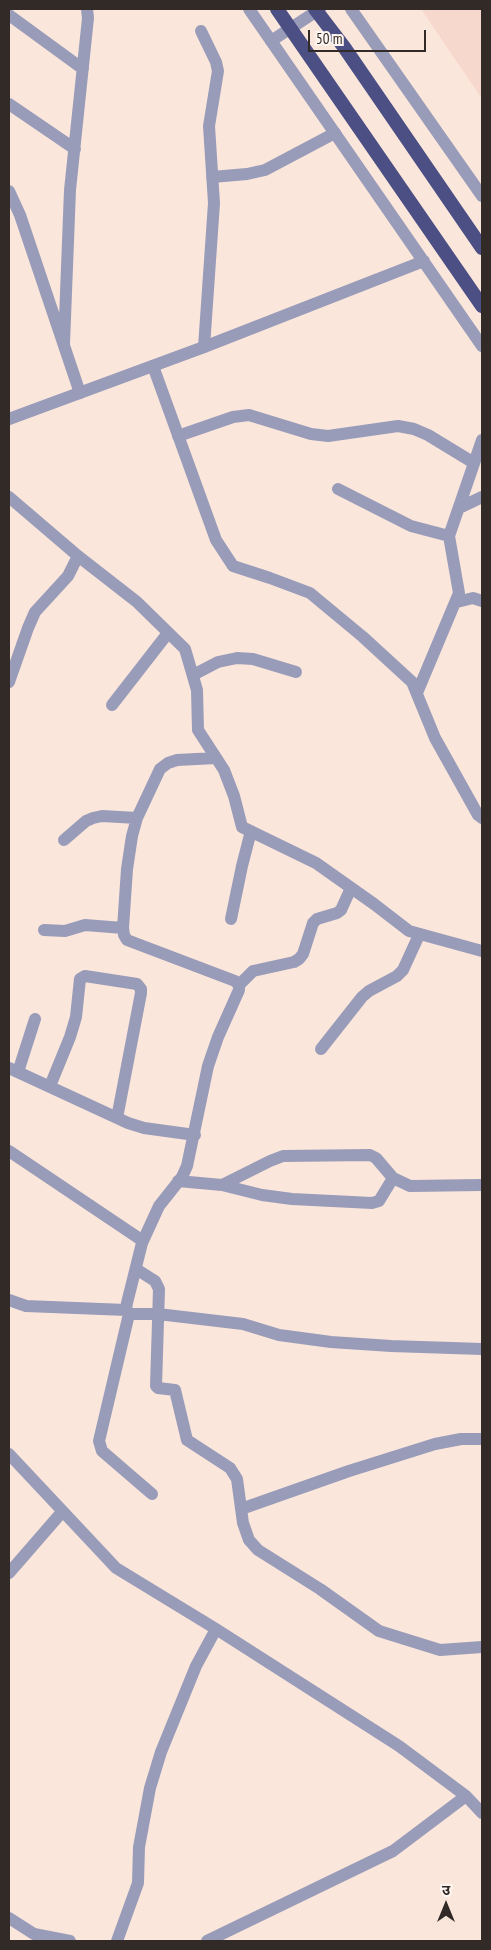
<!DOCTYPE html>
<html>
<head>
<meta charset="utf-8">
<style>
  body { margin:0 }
  #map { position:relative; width:491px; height:1950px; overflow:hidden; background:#fbe6dc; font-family:"PT Sans Narrow","Noto Sans Devanagari",sans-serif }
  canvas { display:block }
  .frame { position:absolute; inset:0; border:10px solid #322a26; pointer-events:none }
  .north { position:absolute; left:421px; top:1880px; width:50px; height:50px; -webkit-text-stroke:4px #fff6f2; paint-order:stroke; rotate:0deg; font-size:14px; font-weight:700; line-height:20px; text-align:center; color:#322a26 }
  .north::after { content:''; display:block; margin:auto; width:18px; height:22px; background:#322a26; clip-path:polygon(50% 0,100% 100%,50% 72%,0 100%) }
  .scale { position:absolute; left:308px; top:30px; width:118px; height:22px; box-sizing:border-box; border:2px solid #322a26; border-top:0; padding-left:6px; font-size:15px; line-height:18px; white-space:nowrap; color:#322a26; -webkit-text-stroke:4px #fff6f2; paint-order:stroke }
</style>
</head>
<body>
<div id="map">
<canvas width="491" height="1950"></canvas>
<div class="frame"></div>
<div class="north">उ</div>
<div class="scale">50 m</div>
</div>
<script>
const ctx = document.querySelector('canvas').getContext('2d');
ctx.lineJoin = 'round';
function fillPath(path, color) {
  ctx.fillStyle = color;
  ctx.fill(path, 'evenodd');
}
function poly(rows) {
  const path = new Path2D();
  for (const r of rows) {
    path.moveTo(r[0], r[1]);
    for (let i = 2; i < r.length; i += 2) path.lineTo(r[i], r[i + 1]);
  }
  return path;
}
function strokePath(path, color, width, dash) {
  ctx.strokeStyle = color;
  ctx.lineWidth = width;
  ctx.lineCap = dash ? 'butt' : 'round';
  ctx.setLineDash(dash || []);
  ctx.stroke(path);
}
const built = poly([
  [421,9,482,9,482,99]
]);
const minor = poly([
  [9,15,83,69],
  [201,31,216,62,218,71,209,126,214,203,204,347],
  [271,41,320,9],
  [9,104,75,149],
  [212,177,247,174,265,170,335,133],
  [9,191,20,215,80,393],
  [64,344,70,190,88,18,87,9],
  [153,366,216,540,233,566,270,578,310,593,363,637,412,682,435,738,478,815,482,818],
  [178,436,233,417,249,415,311,434,328,436,398,426,414,429,428,435,474,463],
  [338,489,411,526,449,536],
  [9,497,78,556,137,602,185,649,197,690,198,730,224,770,234,796,242,827,316,863,374,904,409,931,482,951],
  [459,508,482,497],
  [457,602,473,598,482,601],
  [193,675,218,662,237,658,253,659,296,672],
  [9,682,28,628,35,612,68,576,78,556],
  [417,693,459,593,449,536,482,440],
  [112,705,168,633],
  [64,840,86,821,93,818,102,816,137,818],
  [231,919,242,866,251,831],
  [44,930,65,931,85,925,123,928],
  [239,985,253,971,294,962,299,959,303,954,313,923,317,919,337,913,341,910,351,888],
  [321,1049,362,997,369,991,397,976,403,970,419,935],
  [9,1068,128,1123,144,1128,195,1135],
  [18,1072,35,1019],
  [50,1086,70,1037,76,1017,80,979,85,976,137,984,141,989,141,993,117,1118],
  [9,1151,140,1239,142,1243,127,1303,126,1310,129,1314,158,1314,243,1324,279,1335,331,1342,391,1346,482,1349],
  [178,1181,222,1185,270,1161,283,1156,370,1155,376,1158,393,1178,410,1186,482,1185],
  [222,1185,262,1195,292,1199,372,1203,379,1201,393,1178],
  [142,1243,159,1206,182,1177,187,1166,208,1066,218,1037,239,990,239,985,235,981,127,940,124,935,123,928,127,869,132,836,137,818,160,769,168,763,177,760,216,758],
  [136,1269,155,1281,159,1289,156,1386,158,1388,175,1390,187,1440,230,1468,237,1479,243,1523,249,1540,258,1550,320,1589,379,1631,440,1650,482,1647],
  [9,1300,26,1306,126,1310],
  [129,1314,99,1441,102,1451,152,1494],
  [9,1454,116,1568,216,1629,399,1746,466,1796,482,1813],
  [241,1509,349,1471,435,1444,461,1439,482,1439],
  [9,1573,62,1512],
  [9,1918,34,1934,70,1941],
  [117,1941,138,1883,139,1847,150,1788,161,1752,196,1666,216,1629],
  [207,1941,393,1851,466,1796]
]);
const tertiary = poly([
  [249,9,482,346],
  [351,9,482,196],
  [9,419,204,347,424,261]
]);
const trunkBridge = poly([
  [277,9,482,306],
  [315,9,344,47,482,248]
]);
fillPath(built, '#f6d9cc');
strokePath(minor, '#999cb9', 12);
strokePath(tertiary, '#999cb9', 12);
strokePath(trunkBridge, '#4c4f84', 14);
</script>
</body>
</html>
